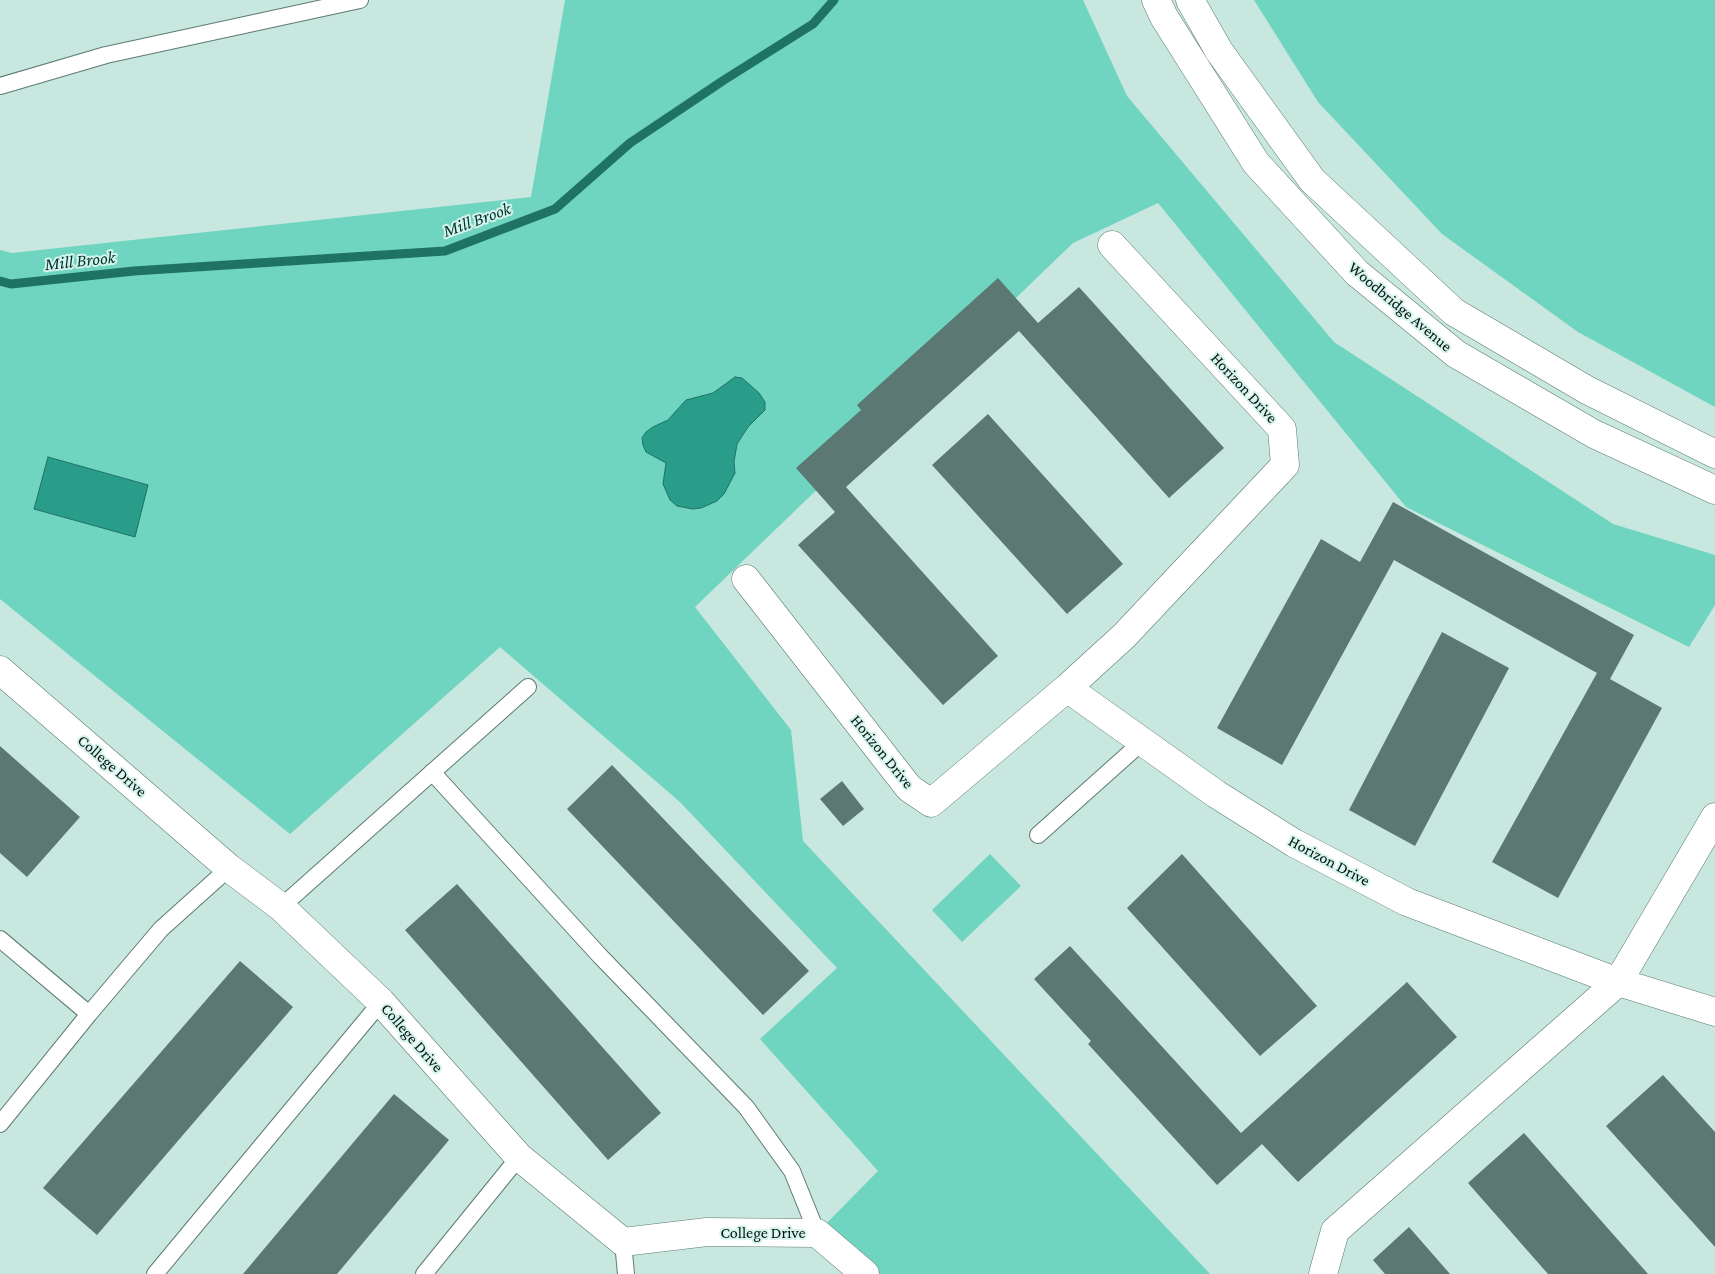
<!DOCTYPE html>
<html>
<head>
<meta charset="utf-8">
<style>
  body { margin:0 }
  canvas { display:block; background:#c7e7df }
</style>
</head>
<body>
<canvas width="1715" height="1274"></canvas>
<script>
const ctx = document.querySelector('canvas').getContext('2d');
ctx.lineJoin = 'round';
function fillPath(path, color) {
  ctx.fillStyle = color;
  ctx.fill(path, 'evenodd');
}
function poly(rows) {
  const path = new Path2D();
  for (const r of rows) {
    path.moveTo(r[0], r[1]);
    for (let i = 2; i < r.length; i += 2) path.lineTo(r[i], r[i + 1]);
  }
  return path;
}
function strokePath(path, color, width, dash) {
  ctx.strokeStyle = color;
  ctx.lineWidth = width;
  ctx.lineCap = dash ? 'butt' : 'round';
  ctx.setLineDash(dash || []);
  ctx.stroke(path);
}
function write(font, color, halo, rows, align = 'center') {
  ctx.font = font + ' "Crimson Pro",serif';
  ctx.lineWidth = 4;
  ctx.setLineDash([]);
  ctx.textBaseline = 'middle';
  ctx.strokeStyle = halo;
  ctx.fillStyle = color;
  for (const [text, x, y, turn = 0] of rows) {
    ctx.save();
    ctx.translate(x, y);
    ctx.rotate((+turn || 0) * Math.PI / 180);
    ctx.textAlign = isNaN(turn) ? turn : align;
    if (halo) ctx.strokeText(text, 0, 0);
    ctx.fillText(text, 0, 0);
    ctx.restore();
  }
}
const green = poly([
  [565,0,1083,0,1127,96,1334,342,1613,524,1715,555,1715,605,1689,647,1406,507,1158,203,1073,243,695,607,791,730,803,841,1210,1274,862,1274,817,1233,878,1171,760,1039,837,968,680,802,500,647,290,834,0,599,0,250,12,253,531,197],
  [1254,0,1715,0,1715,407,1578,332,1442,234,1318,102],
  [990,854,1021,886,962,942,932,910]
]);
const water = poly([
  [735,377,742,378,759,393,765,402,765,410,748,427,737,444,734,462,735,473,724,494,717,501,701,508,693,509,677,506,670,500,663,484,666,463,646,452,643,445,642,438,646,432,653,427,668,420,686,400,713,393,735,377],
  [48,457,148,485,135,537,34,509,48,457]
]);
const stream = poly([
  [0,281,11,284,134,271,445,251,555,209,630,143,724,80,813,24,834,0]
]);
const building = poly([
  [998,278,1038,323,1079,287,1224,448,1169,498,1019,331,846,487,998,656,943,705,798,545,835,512,796,468,861,410,857,405],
  [988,414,1123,564,1067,614,932,465],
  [1393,502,1634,635,1610,679,1662,708,1558,898,1492,862,1597,673,1394,560,1282,765,1217,728,1321,539,1360,562],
  [1442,632,1509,668,1415,846,1349,810],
  [0,746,80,817,27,877,0,853],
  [612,765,809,971,763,1015,567,809],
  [842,781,864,809,843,826,820,799],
  [1182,854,1317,1006,1260,1056,1127,908],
  [457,884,661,1113,608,1160,405,930],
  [1070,946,1241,1133,1407,982,1457,1037,1298,1182,1262,1144,1217,1185,1088,1044,1091,1041,1034,979],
  [240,961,293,1007,97,1235,43,1188],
  [1663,1075,1715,1132,1715,1247,1606,1126],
  [394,1094,449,1140,337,1274,243,1274],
  [1524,1133,1648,1274,1548,1274,1468,1183],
  [1409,1227,1450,1274,1385,1274,1373,1260]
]);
const service = poly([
  [0,86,106,55,360,0],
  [432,772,600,956,746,1107,792,1171,817,1233],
  [1038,835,1142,742],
  [281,907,528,687],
  [0,939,89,1014],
  [0,1124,89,1014,161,929,229,868],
  [623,1242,626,1274],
  [155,1274,381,1002],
  [424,1274,519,1157]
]);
const minor = poly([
  [746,579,909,788,931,803,1067,688,1124,636,1285,465,1282,429,1112,245],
  [0,670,229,868,281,907,381,1002,519,1157,623,1242,707,1232,817,1233,865,1274],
  [1067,688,1216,794,1294,843,1407,902,1618,982,1715,1012],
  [1323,1274,1335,1231,1618,982,1715,817]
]);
const secondary = poly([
  [1156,0,1164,17,1256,163,1357,273,1456,354,1594,434,1715,490],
  [1190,0,1219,51,1312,180,1454,312,1587,390,1715,454]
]);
const streetNames = [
  ["Woodbridge Avenue",1400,307,40],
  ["Horizon Drive",1244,388,47],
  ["Horizon Drive",882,752,51],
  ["College Drive",112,766,41],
  ["Horizon Drive",1329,861,28],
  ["College Drive",412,1038,49],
  ["College Drive",763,1233]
];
const waterNames = [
  ["Mill Brook",477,220,-20],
  ["Mill Brook",80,261,-6]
];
fillPath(green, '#6fd4c0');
fillPath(water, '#299d8a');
strokePath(water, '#1f7365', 1);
strokePath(stream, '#1f7365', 9);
fillPath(building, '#5b7872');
strokePath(service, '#5d7a73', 18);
strokePath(minor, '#5d7a73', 29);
strokePath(secondary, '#5d7a73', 29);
strokePath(service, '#fff', 16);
strokePath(minor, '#fff', 28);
strokePath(secondary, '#fff', 28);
write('16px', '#071210', '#d4f4ec', streetNames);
write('italic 18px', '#00342c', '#d4f4ec', waterNames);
</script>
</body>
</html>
